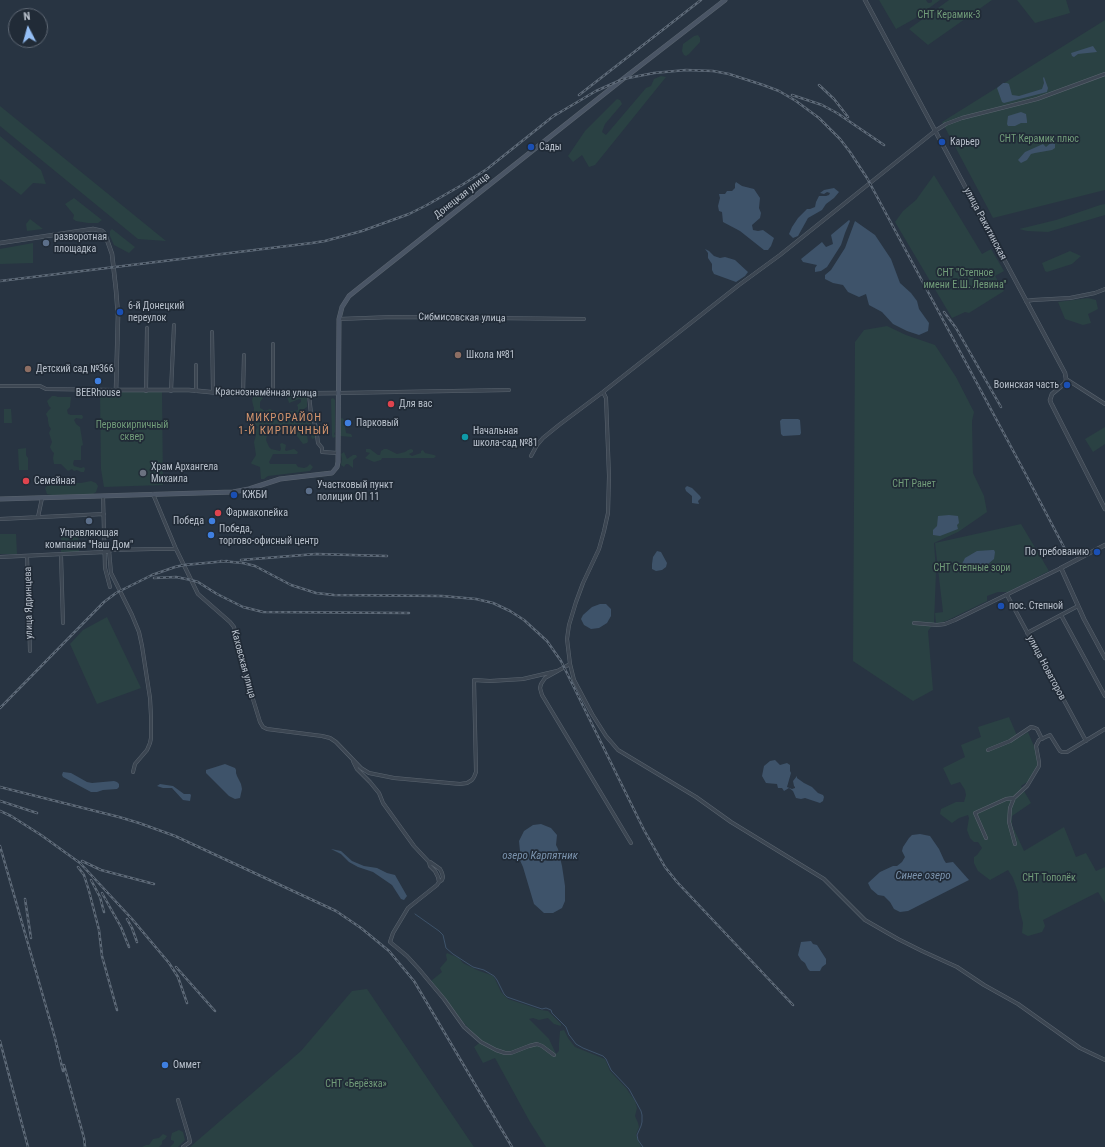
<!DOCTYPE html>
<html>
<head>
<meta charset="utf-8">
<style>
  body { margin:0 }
  #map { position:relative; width:1105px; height:1147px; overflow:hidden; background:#283442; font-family:"Roboto Condensed",sans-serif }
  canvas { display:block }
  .north { position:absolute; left:8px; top:8px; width:40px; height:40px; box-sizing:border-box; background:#212b37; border:1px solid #5e6773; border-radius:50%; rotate:354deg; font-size:11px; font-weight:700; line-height:16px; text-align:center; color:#b9c1cc }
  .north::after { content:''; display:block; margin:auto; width:14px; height:18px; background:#95bff5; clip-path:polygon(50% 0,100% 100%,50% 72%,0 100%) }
</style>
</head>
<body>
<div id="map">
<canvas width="1105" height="1147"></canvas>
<div class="north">N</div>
</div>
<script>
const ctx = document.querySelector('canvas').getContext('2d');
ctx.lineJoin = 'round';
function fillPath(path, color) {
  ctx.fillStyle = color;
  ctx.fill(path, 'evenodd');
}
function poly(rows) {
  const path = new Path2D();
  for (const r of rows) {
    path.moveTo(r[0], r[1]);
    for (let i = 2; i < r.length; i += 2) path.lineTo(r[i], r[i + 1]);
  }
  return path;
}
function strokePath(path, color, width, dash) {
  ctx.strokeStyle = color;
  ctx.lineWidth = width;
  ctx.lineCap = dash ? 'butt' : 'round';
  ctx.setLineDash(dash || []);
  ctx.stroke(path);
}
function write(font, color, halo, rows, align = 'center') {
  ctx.font = font + ' "Roboto Condensed",sans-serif';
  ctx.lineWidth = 3.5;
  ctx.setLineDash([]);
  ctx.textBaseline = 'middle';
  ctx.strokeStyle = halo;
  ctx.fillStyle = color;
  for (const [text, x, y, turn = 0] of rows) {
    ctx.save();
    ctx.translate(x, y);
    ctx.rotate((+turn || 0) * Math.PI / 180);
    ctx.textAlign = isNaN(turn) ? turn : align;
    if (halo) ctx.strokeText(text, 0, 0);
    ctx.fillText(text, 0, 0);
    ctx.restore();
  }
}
const green = poly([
  [879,0,926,0,928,3,930,3,932,2,932,0,940,0,914,19,896,29],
  [949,0,992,0,928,45,909,29],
  [1017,0,1066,0,1070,13,1035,23],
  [1105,20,1105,190,993,218,942,122],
  [698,35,700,38,700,42,689,54,686,56,684,55,682,51,683,44,694,36],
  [661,76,666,77,595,165,589,167,582,155,573,162,568,156,585,131,617,99,620,100,622,104,605,124,602,132,606,135,646,88,651,86,654,79],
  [0,106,166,241,138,239,0,126],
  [0,136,41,170,46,184,33,183,21,195,0,179],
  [934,175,982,254,991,249,1004,271,995,276,1004,291,969,313,965,312,952,318,895,222,903,211,916,200],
  [74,198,102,220,98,223,88,223,76,221,73,219,74,215,65,204],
  [1105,204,1105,215,1048,232,1027,231,1019,229,1056,220,1100,205],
  [30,219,43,229,27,231,26,224],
  [112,229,135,247,129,253,114,245,110,236,110,231],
  [33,243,33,263,0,264,0,249],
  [1070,251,1081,256,1072,264,1047,272,1045,271,1042,263],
  [1088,298,1096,300,1098,309,1088,314,1091,323,1083,325,1065,319,1058,302],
  [887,326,906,335,935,345,956,377,974,412,972,421,973,473,984,496,987,512,958,532,934,543,936,571,934,623,928,631,933,690,913,701,853,661,855,342,864,330],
  [100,392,162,392,163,485,104,487,101,469],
  [52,396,55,396,58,397,71,397,70,407,67,410,68,414,71,415,82,415,83,417,82,419,76,418,74,420,76,424,80,427,83,445,81,446,81,460,74,460,73,464,74,466,81,468,84,467,85,469,84,472,81,472,77,470,74,471,72,469,68,471,61,464,54,464,53,458,54,453,52,451,50,447,52,442,49,433,51,429,49,426,48,421,48,418,46,414,48,411,51,408,49,406,47,401],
  [254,396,262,397,263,398,260,402,260,408,262,409,265,411,270,409,282,415,287,412,298,410,298,407,297,405,301,402,301,399,299,399,289,403,287,396,308,396,307,399,307,407,301,411,301,412,304,417,308,417,311,423,315,433,315,438,312,439,310,434,308,434,307,435,308,441,307,443,303,444,294,432,289,431,283,433,279,432,271,433,267,436,266,440,269,447,271,449,280,451,281,449,280,444,282,443,286,445,285,450,286,451,294,449,298,452,297,454,273,454,269,462,270,464,296,464,298,467,304,468,307,467,310,464,313,467,310,471,268,476,264,479,261,479,260,467,252,464,251,463,256,455,254,442,256,435,255,431,258,427,254,423,254,408,253,405,252,400],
  [333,398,335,400,335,432,334,434,336,436,335,437,333,438,332,436,331,399],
  [4,409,11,409,12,423,4,423],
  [342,418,344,420,346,433,351,434,352,436,352,437,340,436,340,419],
  [1105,427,1105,444,1093,452,1085,439],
  [26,448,26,455,28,458,28,470,19,470,18,449],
  [366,449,370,449,378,455,380,455,381,451,384,449,387,449,397,454,405,452,408,450,411,449,413,450,413,452,409,454,412,456,421,453,421,451,423,450,425,453,434,455,436,456,434,458,382,458,381,460,374,462,365,458,370,453,366,452],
  [344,452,347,459,353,455,356,455,357,457,353,460,353,468,348,464,346,464,344,467,341,465,342,459,341,454],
  [91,481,96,483,98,486,96,492,93,494,51,495,47,494,45,488,52,482,81,483],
  [1021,524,1049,571,1008,592,998,592,987,596,987,601,946,621,936,624,935,613,943,612,935,543],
  [61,532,78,532,79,552,61,553],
  [0,534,16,534,17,554,0,554],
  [107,617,141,688,97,704,70,644,83,630],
  [1009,717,1018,738,1028,732,1036,751,1038,766,1029,781,1021,786,1031,803,1012,816,1012,825,1024,851,1064,827,1076,857,1086,853,1096,871,1105,867,1105,903,1098,892,1043,920,1045,926,1042,932,1028,936,1022,933,1023,923,1019,908,1018,892,1013,878,1008,870,990,880,978,871,974,863,974,857,977,855,982,848,978,842,974,842,970,838,967,830,969,818,968,815,959,818,952,823,940,814,941,809,956,802,964,802,966,795,965,790,960,782,951,785,943,768,965,757,961,745,981,737,978,727],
  [447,953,459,958,463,963,477,970,488,974,493,976,495,979,501,992,508,999,541,1010,548,1011,561,1024,561,1026,554,1024,548,1018,539,1020,533,1018,529,1019,549,1039,556,1054,559,1051,559,1043,560,1031,564,1030,568,1038,575,1047,605,1059,610,1071,626,1088,635,1101,637,1108,635,1116,638,1123,639,1127,636,1135,641,1147,546,1147,530,1122,495,1058,483,1063,474,1047,482,1041,475,1035,463,1022,431,981,442,972,440,968,447,960,446,955],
  [367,989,474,1147,190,1147,301,1051,352,991],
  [179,1130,183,1132,185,1140,178,1147,170,1147,174,1143,174,1141,171,1140,171,1137,172,1133],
  [163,1134,167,1136,165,1139,162,1141,162,1144,159,1147,142,1147,146,1145,149,1145,153,1139,159,1138]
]);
const water = poly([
  [1093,46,1097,52,1078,54,1074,57,1072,56,1071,53],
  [1044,77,1048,88,1047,92,1004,103,1002,102,997,88,1003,83,1007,83,1009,84,1012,95,1019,96,1042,89,1044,83,1043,78],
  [1021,112,1026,114,1027,121,1027,123,1021,123,1015,126,1008,126,1007,124,1008,116],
  [1053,141,1055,144,1055,148,1052,150,1035,153,1031,154,1027,160,1021,163,1018,160,1025,152,1043,144,1046,147],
  [736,182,742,186,754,189,760,198,759,208,761,213,760,218,752,225,753,230,758,231,763,230,774,238,771,246,768,250,764,250,740,231,723,222,722,212,719,211,718,206,720,198,719,194,725,194,727,191,732,191,735,188,735,184],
  [834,188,839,192,834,198,826,204,822,210,808,218,798,236,793,238,789,234,792,227,798,218,807,209,810,209,815,207,816,202,819,196,826,196,829,195,830,193,827,192,824,194,820,193,824,190],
  [849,220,850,221,845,233,841,245,827,267,821,271,815,272,815,268,817,265,803,262,801,259,822,242,826,247,833,244,831,235],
  [855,221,875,235,891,259,900,283,911,293,917,301,919,309,929,323,928,331,919,335,907,331,893,324,882,312,869,305,866,294,859,297,848,292,843,285,833,283,825,279,825,275,831,270,845,248],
  [705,249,709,251,714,256,720,258,725,257,735,260,748,272,745,276,736,282,714,274,712,270,712,264,708,258,708,253],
  [782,419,798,419,800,420,801,433,800,435,783,436,781,434,780,421],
  [687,486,692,488,700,496,701,498,698,501,699,504,692,503,692,496,686,491,685,488],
  [949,515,958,516,959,523,957,525,958,529,940,536,933,535,933,530,937,526,938,516],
  [992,550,994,550,995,552,994,559,988,564,981,567,973,569,963,566,962,564,965,558,977,551],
  [657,551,661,552,667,563,666,567,662,570,656,571,652,569,652,564,653,557],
  [600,604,606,604,611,609,611,616,607,623,599,628,591,629,584,625,581,619,583,615,592,607],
  [775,760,780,765,787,763,790,765,790,771,791,773,787,787,792,789,795,788,795,787,794,786,793,781,797,776,797,778,804,783,812,787,818,793,823,795,824,797,823,801,820,803,805,798,801,799,796,798,793,791,789,788,784,791,782,788,778,788,777,784,766,783,762,776,764,766,770,761],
  [225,764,235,768,236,770,236,773,237,776,241,784,242,789,240,798,235,799,229,796,206,773,206,770],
  [63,772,71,773,87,782,92,783,114,781,117,782,119,784,119,787,117,789,103,790,97,792,91,792,63,777,62,775],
  [160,784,173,786,184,794,190,794,191,795,190,801,183,800,172,788,163,788,157,786],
  [541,824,551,828,557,835,556,845,558,849,562,866,565,886,565,901,562,908,553,913,544,913,534,904,523,867,519,858,520,851,519,841,524,831,533,825],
  [920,834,930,836,939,849,944,860,946,863,953,862,969,880,908,911,900,912,894,909,890,902,884,896,878,895,871,889,868,883,880,872,893,866,897,866,902,862,905,857,902,851,903,847,909,838,912,835],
  [331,849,341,851,352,861,364,866,377,868,387,873,395,875,407,896,404,900,401,899,392,885,373,872,358,867,349,862,341,854],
  [811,941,813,944,817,945,826,959,826,964,822,967,820,971,810,971,808,969,805,963,801,960,798,955,801,942]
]);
const stream = poly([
  [415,914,439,931,443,935,446,948,453,954,473,967,484,970,494,976,497,980,504,994,507,997,542,1009,546,1008,551,1010,552,1013,566,1027,569,1035,570,1036,576,1044,583,1048,603,1056,606,1059,611,1070,629,1089,641,1111,642,1115,642,1122,641,1126,637,1135,638,1140,643,1147]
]);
const minor = poly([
  [1026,301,1033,300,1070,298,1095,293,1105,289],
  [339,319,392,317,584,319],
  [212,332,213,392],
  [1066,379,1105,404],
  [0,386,40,386,46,389,116,390],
  [146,391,147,328],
  [171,391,174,325],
  [196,391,196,365],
  [603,392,606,398,609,476,608,513,604,531,599,549,583,583,576,602,569,625,567,639,570,664,545,678,541,684,540,688,542,695,631,843],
  [339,393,509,390],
  [243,394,244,355],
  [273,394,273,344],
  [309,394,311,414,316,427,318,443,322,448,322,452,338,453],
  [531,456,537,445,543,438,559,425,603,392,739,285,780,255,935,131,946,124,962,118,1037,99,1105,74],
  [153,494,176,549,198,594,230,622,234,627,241,660,260,722,263,727,267,729,322,736,330,738,336,742,361,768,369,773,394,778,460,784,467,783,472,780,474,777,476,772,474,680,490,681,523,679,557,671],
  [103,496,105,568,110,587],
  [38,517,42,498],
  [0,519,104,514],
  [109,550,111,573,132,615,139,632,142,646,150,698,151,716,151,738,150,743,147,750,135,764,133,772],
  [61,555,63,623],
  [27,556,30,651],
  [0,557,105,552,112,550,152,549,176,549],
  [1007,595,1086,741],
  [1061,615,1105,696],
  [914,623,937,625,945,624,955,620,1061,568],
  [1027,633,1078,606],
  [570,664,574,680,592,714,606,736,618,750,696,797,731,822,824,879,865,920,898,939,922,951,957,967,984,985,1018,1004,1080,1048,1105,1060],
  [988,750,1010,741,1031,727,1035,728,1037,729,1042,739],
  [353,761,357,769,370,782,379,793,383,803,414,846,429,862,430,866,435,871,438,877,439,882,437,885,408,908,393,933,390,942,407,956,418,968,444,999,464,1027,481,1042,496,1050,505,1053,511,1053,529,1046,537,1044,542,1046,554,1055],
  [986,838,975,813,1006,799,1014,798],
  [1015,844,1009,822,1010,808,1014,798,1027,786,1039,766,1039,762,1036,746,1039,740,1050,735,1060,751,1062,752,1067,752,1105,729],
  [430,862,440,869,442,873,443,877,442,880,439,882],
  [178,1100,189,1137,190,1142,183,1147]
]);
const tertiary = poly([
  [865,0,1065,373,1066,379,1066,381,1064,384,1052,394,1050,400,1051,403,1105,509],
  [0,243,93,229,102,231,105,234,112,254,116,290,118,316,116,390,189,390,230,394,339,393],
  [1105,545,1061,568,1084,619,1105,658]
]);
const secondary = poly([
  [0,499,233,492,249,489,280,479,332,473,337,467,338,462,339,319,342,307,349,296,359,288,623,79,725,0]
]);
const rail = poly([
  [819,85,834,99,848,117],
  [579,95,701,0],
  [792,95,822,105,837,113,884,145],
  [552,117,596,91,623,79,654,73,686,70,713,71,729,74,763,85,779,91,796,101,819,118,840,139,850,152,867,178,1024,471,1067,553],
  [0,281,312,243,325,241,362,231,409,214,427,205,462,185,487,169,556,114],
  [944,312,956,328,1001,407],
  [241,560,316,554,387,556],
  [221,561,243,563,255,566,291,585,316,593,334,595,442,596,476,599,493,603,510,611,524,620,547,641,561,661,644,830,665,867,677,882,793,1005],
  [154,578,176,577,191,580,198,582,217,594,243,607,263,612,409,613],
  [0,708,104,602,116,593,152,575,175,567,184,565,227,561],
  [0,787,119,817,139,823,175,836,336,911,361,928,389,951,414,981,512,1147],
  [0,801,37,813],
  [0,811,11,816,41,835,80,863,132,919,169,963,178,977,187,1003],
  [0,846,55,1038,63,1071],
  [82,861,101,870,154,884],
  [78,867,84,875,89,891,99,930,102,956,117,1010],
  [91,880,100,897,104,912],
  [102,893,121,927,129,947],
  [25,899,31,938],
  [127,919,132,928,137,942],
  [176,967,215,1011],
  [0,1041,28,1147],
  [64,1065,84,1138,85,1147]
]);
const markers = [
  [942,142,4,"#1a4fb4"],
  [531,147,4,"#1a4fb4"],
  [46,243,4,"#5c6f8a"],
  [120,312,4,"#1a4fb4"],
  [458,355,4,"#8d6e63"],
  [28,369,4,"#8d6e63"],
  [98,381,4,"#3f7fe0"],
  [1067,385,4,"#1a4fb4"],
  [391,404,4,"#e0444e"],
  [348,423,4,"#3f7fe0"],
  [465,437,4,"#0f9aa8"],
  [143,473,4,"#6b7280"],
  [26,481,4,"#e0444e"],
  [309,491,4,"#5c6f8a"],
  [234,495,4,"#1a4fb4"],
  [218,513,4,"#e0444e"],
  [89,521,4,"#5c6f8a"],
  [212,521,4,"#3f7fe0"],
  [211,535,4,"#3f7fe0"],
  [1097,552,4,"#1a4fb4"],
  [1001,606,4,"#1a4fb4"],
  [165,1065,4,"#3f7fe0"]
];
const parkNames = [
  ["СНТ Керамик-3",949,15],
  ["СНТ Керамик плюс",1039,139],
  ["СНТ \"Степное",965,273],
  ["имени Е.Ш. Левина\"",965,285],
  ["Первокирпичный",132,425],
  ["сквер",132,437],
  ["СНТ Ранет",914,484],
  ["СНТ Степные зори",972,568],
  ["СНТ Тополёк",1049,878],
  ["СНТ «Берёзка»",356,1084]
];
const poiNames = [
  ["Карьер",950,142],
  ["Сады",539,147],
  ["разворотная",54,237],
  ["площадка",54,249],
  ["6-й Донецкий",128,306],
  ["переулок",128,318],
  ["Школа №81",466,355],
  ["Детский сад №366",36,369],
  ["Воинская часть",1059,385,"right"],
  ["BEERhouse",98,393,"center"],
  ["Для вас",399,404],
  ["Парковый",356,423],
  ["Начальная",473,431],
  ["школа-сад №81",473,443],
  ["Храм Архангела",151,467],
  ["Михаила",151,479],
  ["Семейная",34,481],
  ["Участковый пункт",317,485],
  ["полиции ОП 11",317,497],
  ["КЖБИ",242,495],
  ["Фармакопейка",226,513],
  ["Победа",204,521,"right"],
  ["Победа,",219,529],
  ["торгово-офисный центр",219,541],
  ["Управляющая",89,533,"center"],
  ["компания \"Наш Дом\"",89,545,"center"],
  ["По требованию",1089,552,"right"],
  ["пос. Степной",1009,606],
  ["Оммет",173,1065]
];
const streetNames = [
  ["Донецкая улица",462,196,-38],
  ["улица Ракитинская",985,224,62],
  ["Сибмисовская улица",462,318,1],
  ["Краснознамённая улица",266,393,1],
  ["улица Ядринцева",29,603,-91],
  ["Каховская улица",243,664,75],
  ["улица Новаторов",1046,668,62]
];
const neighbourhoodNames = [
  ["МИКРОРАЙОН",284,418],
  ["1-Й КИРПИЧНЫЙ",284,431]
];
const waterNames = [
  ["озеро Карпятник",540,856],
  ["Синее озеро",923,876]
];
fillPath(green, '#2a4143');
fillPath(water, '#3e536a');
strokePath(stream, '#3e536a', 1);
strokePath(minor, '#5a646f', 4);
strokePath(tertiary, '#5a646f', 4.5);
strokePath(secondary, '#5a646f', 5);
strokePath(minor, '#3c4652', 3);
strokePath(tertiary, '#3c4652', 3.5);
strokePath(secondary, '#4a5565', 4);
strokePath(rail, '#5e6a78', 2.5);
strokePath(rail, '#212b37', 1, [3]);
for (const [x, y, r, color] of markers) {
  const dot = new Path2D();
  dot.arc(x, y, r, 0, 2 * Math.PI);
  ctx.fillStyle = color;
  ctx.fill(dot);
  strokePath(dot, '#212b37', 1.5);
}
write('10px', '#719c79', '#212b37', parkNames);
write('10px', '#b9c1cc', '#212b37', poiNames, 'left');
write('10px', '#b9c1cc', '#212b37', streetNames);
ctx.letterSpacing = '1px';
write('11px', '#d3946d', '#212b37', neighbourhoodNames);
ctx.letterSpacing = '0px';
write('italic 11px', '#7b93ad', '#212b37', waterNames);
</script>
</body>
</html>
